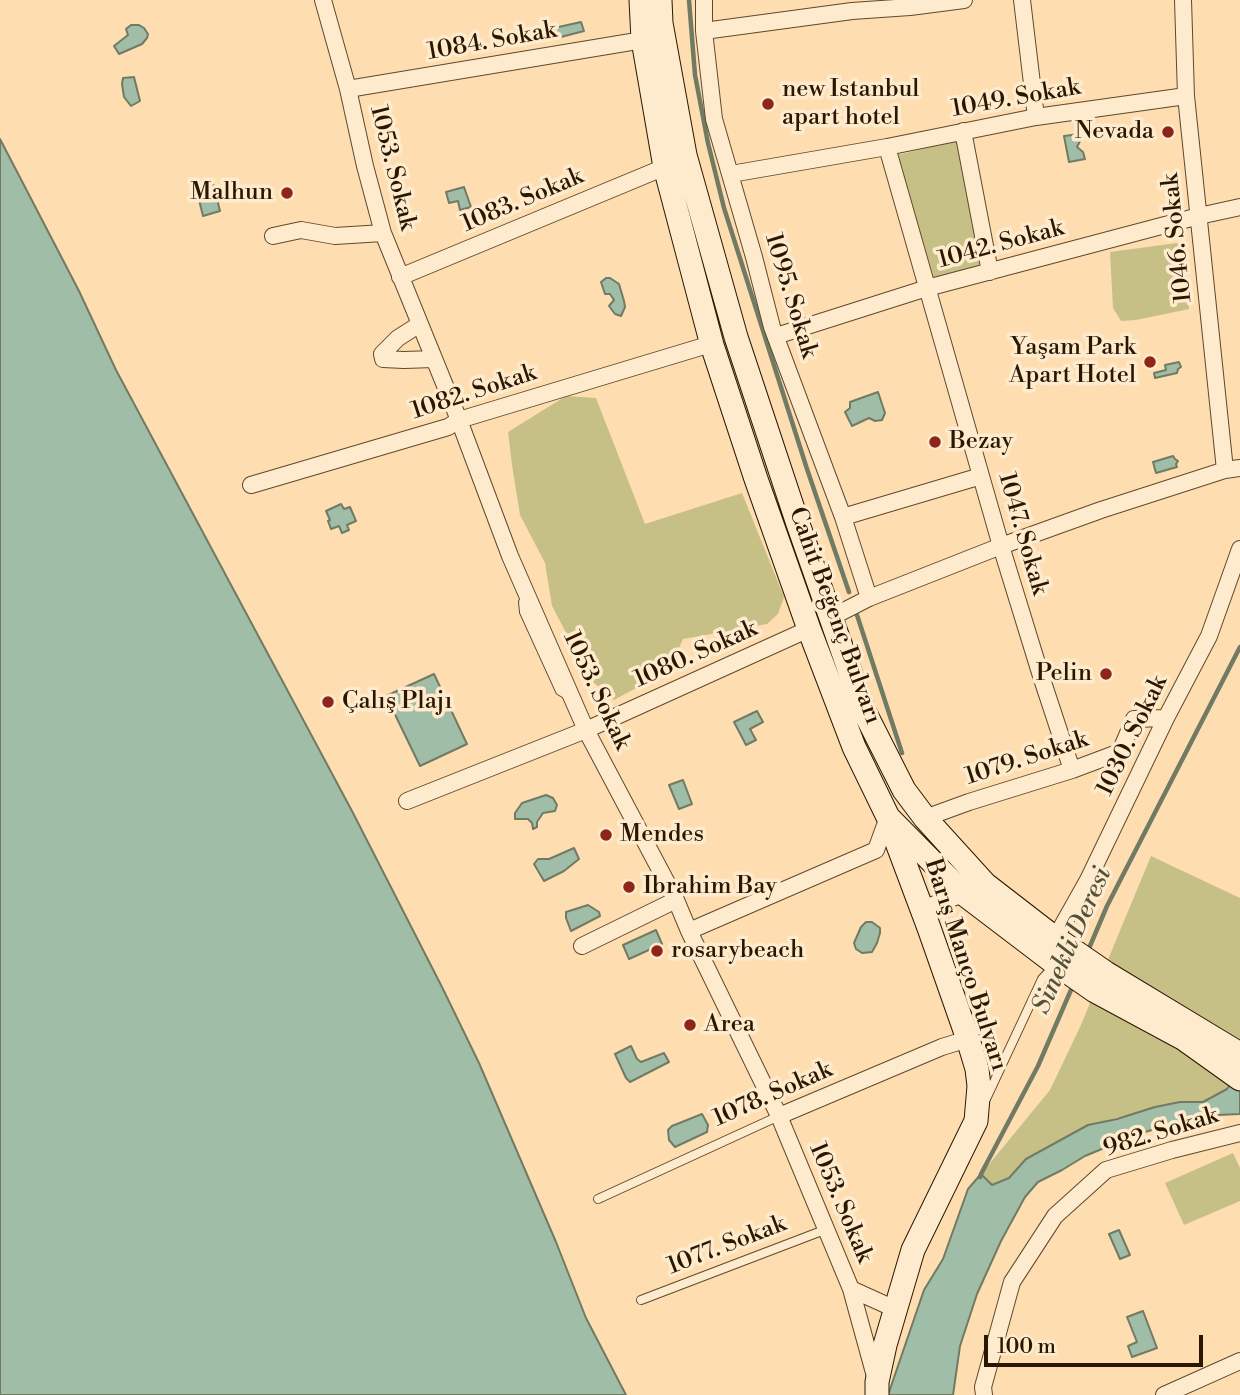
<!DOCTYPE html>
<html>
<head>
<meta charset="utf-8">
<style>
  body { margin:0 }
  #map { position:relative; width:1240px; height:1395px; overflow:hidden; background:#fedeb1; font-family:"Libre Bodoni",serif }
  canvas { display:block }
  .scale { position:absolute; left:984px; top:1335px; width:219px; height:32px; box-sizing:border-box; border:4px solid #2a1700; border-top:0; padding-left:9px; font-size:21px; line-height:24px; white-space:nowrap; color:#2a1700; -webkit-text-stroke:5px #feeacc; paint-order:stroke }
</style>
</head>
<body>
<div id="map">
<canvas width="1240" height="1395"></canvas>
<div class="scale">100 m</div>
</div>
<script>
const ctx = document.querySelector('canvas').getContext('2d');
ctx.lineJoin = 'round';
function fillPath(path, color) {
  ctx.fillStyle = color;
  ctx.fill(path, 'evenodd');
}
function poly(rows) {
  const path = new Path2D();
  for (const r of rows) {
    path.moveTo(r[0], r[1]);
    for (let i = 2; i < r.length; i += 2) path.lineTo(r[i], r[i + 1]);
  }
  return path;
}
function strokePath(path, color, width, dash) {
  ctx.strokeStyle = color;
  ctx.lineWidth = width;
  ctx.lineCap = dash ? 'butt' : 'round';
  ctx.setLineDash(dash || []);
  ctx.stroke(path);
}
function write(font, color, halo, rows, align = 'center') {
  ctx.font = font + ' "Libre Bodoni",serif';
  ctx.lineWidth = 7;
  ctx.setLineDash([]);
  ctx.textBaseline = 'middle';
  ctx.strokeStyle = halo;
  ctx.fillStyle = color;
  for (const [text, x, y, turn = 0] of rows) {
    ctx.save();
    ctx.translate(x, y);
    ctx.rotate((+turn || 0) * Math.PI / 180);
    ctx.textAlign = isNaN(turn) ? turn : align;
    if (halo) ctx.strokeText(text, 0, 0);
    ctx.fillText(text, 0, 0);
    ctx.restore();
  }
}
const green = poly([
  [957,141,982,265,934,278,897,155],
  [1177,243,1185,249,1189,309,1136,320,1121,321,1113,308,1110,252],
  [566,396,596,398,645,524,742,493,784,597,778,614,767,624,683,639,669,670,614,700,591,680,552,606,545,563,520,515,512,465,508,432],
  [1151,856,1240,898,1240,1085,1227,1089,1203,1102,1180,1102,1088,1125,1026,1159,1009,1178,992,1185,981,1174,1050,1090,1080,1027],
  [1233,1153,1240,1168,1240,1201,1184,1225,1165,1183]
]);
const water = poly([
  [581,22,584,31,557,38,554,28,581,22],
  [131,25,139,25,144,28,148,34,147,38,142,44,119,54,114,46,128,35,126,29,131,25],
  [134,77,140,101,131,106,124,97,122,84,123,78,134,77],
  [1080,134,1081,139,1077,147,1083,152,1085,159,1069,162,1064,136,1080,134],
  [0,139,79,291,116,370,352,811,442,987,479,1063,556,1242,586,1318,626,1395,0,1395,0,139],
  [213,183,220,211,203,216,196,188,213,183],
  [464,187,471,207,460,210,458,201,449,203,446,192,464,187],
  [606,278,610,278,619,284,624,301,625,307,621,316,615,314,609,306,614,300,610,294,605,294,601,282,606,278],
  [1179,362,1181,367,1178,369,1177,373,1155,378,1154,373,1166,370,1165,365,1179,362],
  [878,392,885,413,882,420,875,421,869,418,852,426,845,412,850,408,850,402,878,392],
  [1173,456,1175,459,1178,461,1176,464,1177,467,1156,473,1153,462,1173,456],
  [341,504,344,509,350,507,356,521,347,525,349,530,342,533,339,526,331,529,328,521,330,520,326,511,341,504],
  [434,674,467,744,420,766,386,696,434,674],
  [757,711,763,722,750,729,756,740,746,745,734,722,757,711],
  [683,780,692,804,679,809,669,785,683,780],
  [546,795,553,798,557,805,555,811,543,813,537,822,537,827,533,829,532,823,528,819,515,819,515,813,522,803,546,795],
  [574,848,579,859,564,871,544,881,534,864,538,859,549,859,574,848],
  [588,905,599,912,600,916,571,931,566,918,566,912,588,905],
  [866,922,872,922,880,928,880,933,877,943,872,952,862,953,856,949,854,943,861,927,866,922],
  [656,930,662,944,629,959,623,945,656,930],
  [631,1046,637,1059,641,1062,664,1053,669,1062,630,1082,626,1078,615,1054,631,1046],
  [1240,1081,1240,1114,1195,1116,1133,1136,1085,1156,1062,1170,1038,1182,1025,1197,1001,1241,977,1294,960,1346,953,1395,888,1395,924,1290,943,1259,968,1189,981,1174,992,1185,1009,1178,1026,1159,1088,1125,1117,1119,1155,1107,1180,1102,1203,1102,1227,1089,1230,1085,1240,1081],
  [702,1114,708,1125,707,1132,675,1147,669,1140,668,1130,672,1126,702,1114],
  [1119,1230,1130,1255,1120,1259,1109,1234,1119,1230],
  [1143,1311,1157,1348,1132,1357,1128,1346,1137,1342,1127,1317,1143,1311]
]);
const stream = poly([
  [689,0,695,75,708,143,724,208,807,469,849,592],
  [857,615,902,753],
  [1087,953,1107,906,1240,647],
  [980,1177,981,1174,1038,1066,1074,983]
]);
const lane = poly([
  [526,597,523,602,524,612,560,691,569,696],
  [986,1099,1042,979,1055,965],
  [598,1199,779,1116],
  [641,1300,827,1229]
]);
const street = poly([
  [323,0,348,89,365,166,383,233,459,420,510,556,586,730,676,900,689,931,779,1116,851,1289,876,1380],
  [704,0,704,31,714,119,754,257,772,327,843,517,869,598],
  [1022,0,1036,117],
  [1183,0,1186,96,1225,470],
  [704,31,852,11,910,7,964,0],
  [348,89,643,40],
  [963,131,990,272],
  [887,147,1001,546,1041,676,1072,770],
  [731,174,887,147,1036,117,1186,96],
  [273,236,301,230,335,236,383,233],
  [400,277,665,167],
  [420,324,398,338,382,354,383,359,404,360,434,359],
  [776,336,927,288,1199,216,1240,207],
  [251,485,448,427,459,420,701,347,712,345],
  [843,517,981,476],
  [832,617,869,598,1001,546,1101,510,1225,470,1240,468],
  [407,801,586,730,809,629],
  [925,818,969,802,1072,770,1120,752,1134,719,1166,718],
  [921,909,964,894],
  [689,931,876,850,888,817],
  [1051,935,1061,928,1088,880,1166,718,1209,636,1240,549],
  [582,946,676,900],
  [779,1116,942,1047,968,1039],
  [851,1289,895,1309],
  [984,1395,983,1387,1012,1282,1055,1216,1106,1170,1172,1150,1240,1133],
  [1164,1395,1240,1361]
]);
const secondary = poly([
  [641,0,643,40,665,167,712,345,756,479,809,629,854,747,888,817,964,894,1056,964,1095,991,1184,1039,1240,1079],
  [660,0,661,23,685,155,736,337,798,524,863,709,904,790,925,818,985,884,1051,935,1106,973,1240,1054],
  [877,1395,877,1382,885,1345,913,1250,976,1121,979,1086,977,1069,968,1039,929,928,890,824]
]);
const markers = [
  [768,104,7,"#8f2418"],
  [1168,132,7,"#8f2418"],
  [287,193,7,"#8f2418"],
  [1150,362,7,"#8f2418"],
  [935,442,7,"#8f2418"],
  [1106,674,7,"#8f2418"],
  [328,702,7,"#8f2418"],
  [606,835,7,"#8f2418"],
  [629,887,7,"#8f2418"],
  [657,951,7,"#8f2418"],
  [690,1025,7,"#8f2418"]
];
const streetNames = [
  ["1084. Sokak",492,42,-10],
  ["1049. Sokak",1016,99,-10],
  ["1053. Sokak",392,168,76],
  ["1083. Sokak",523,201,-23],
  ["1046. Sokak",1178,238,-96],
  ["1042. Sokak",1001,245,-15],
  ["1095. Sokak",790,296,73],
  ["1082. Sokak",474,393,-18],
  ["1047. Sokak",1022,534,74],
  ["Cahit Beğenç Bulvarı",834,616,70],
  ["1080. Sokak",696,655,-24],
  ["1053. Sokak",596,691,65],
  ["1030. Sokak",1133,736,-64],
  ["1079. Sokak",1027,759,-18],
  ["Barış Manço Bulvarı",965,965,72],
  ["1078. Sokak",773,1095,-24],
  ["982. Sokak",1161,1133,-17],
  ["1053. Sokak",840,1203,67],
  ["1077. Sokak",727,1246,-21]
];
const poiNames = [
  ["new Istanbul",782,90],
  ["apart hotel",782,118],
  ["Nevada",1154,132,"right"],
  ["Malhun",273,193,"right"],
  ["Yaşam Park",1136,348,"right"],
  ["Apart Hotel",1136,376,"right"],
  ["Bezay",949,442],
  ["Pelin",1092,674,"right"],
  ["Çalış Plajı",342,702],
  ["Mendes",620,835],
  ["Ibrahim Bay",643,887],
  ["rosarybeach",671,951],
  ["Area",704,1025]
];
const waterNames = [
  ["Sinekli Deresi",1073,941,-66]
];
fillPath(green, '#c6c087');
fillPath(water, '#a0bda7');
strokePath(water, '#717b64', 2);
strokePath(stream, '#717b64', 4.5);
strokePath(lane, '#5f492c', 10);
strokePath(street, '#5f492c', 18);
strokePath(secondary, '#2a1700', 25);
strokePath(lane, '#feeacc', 8);
strokePath(street, '#feeacc', 16);
strokePath(secondary, '#feeacc', 23);
for (const [x, y, r, color] of markers) {
  const dot = new Path2D();
  dot.arc(x, y, r, 0, 2 * Math.PI);
  ctx.fillStyle = color;
  ctx.fill(dot);
  strokePath(dot, '#feeacc', 2.5);
}
write('24px', '#2a1700', '#feeacc', streetNames);
write('24px', '#2a1700', '#feeacc', poiNames, 'left');
write('italic 26px', '#53513a', '#feeacc', waterNames);
</script>
</body>
</html>
